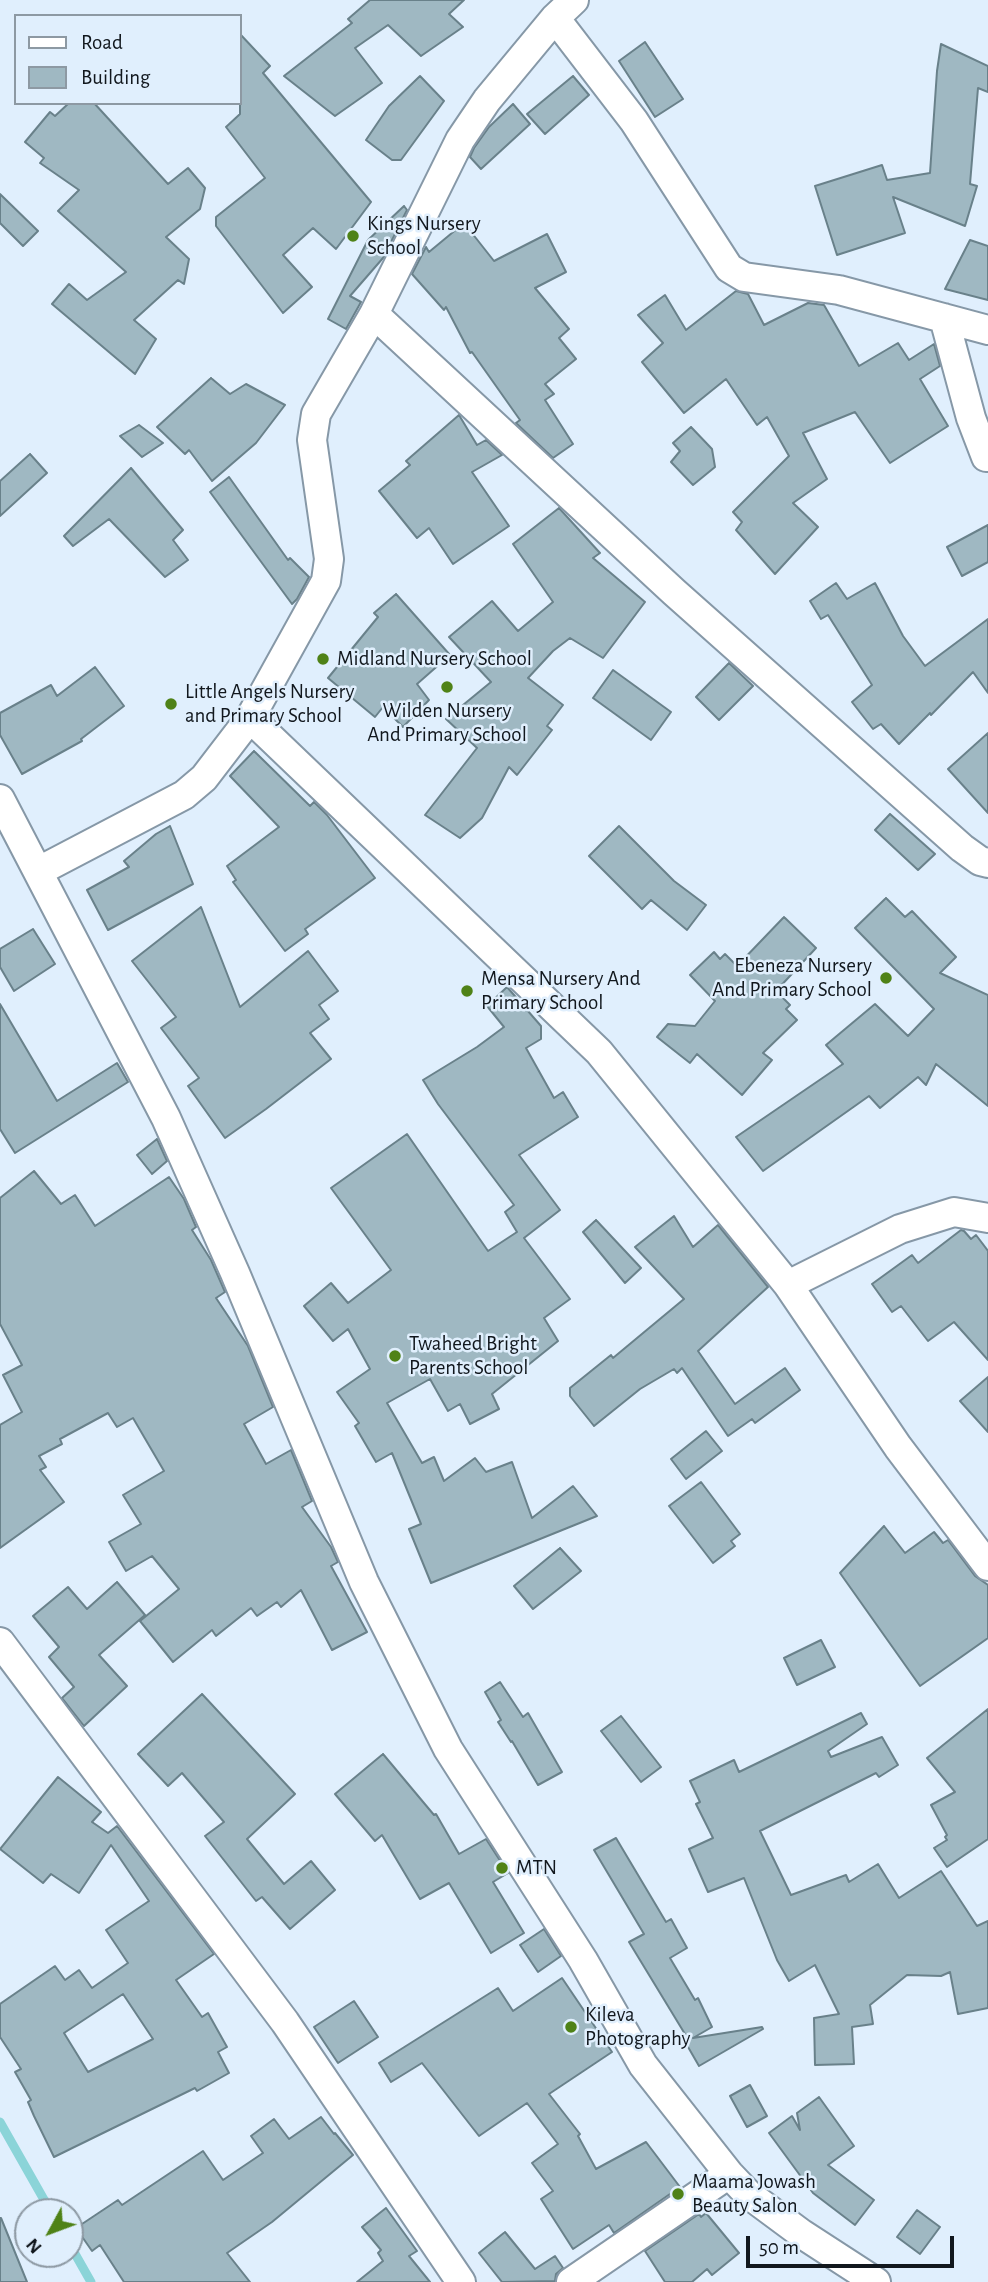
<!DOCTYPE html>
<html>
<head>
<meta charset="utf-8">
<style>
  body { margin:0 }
  #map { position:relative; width:988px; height:2282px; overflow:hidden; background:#e0effd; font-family:"Alegreya Sans",sans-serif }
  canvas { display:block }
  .legend { position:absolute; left:14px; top:14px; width:228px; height:91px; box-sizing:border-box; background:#e0effd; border:2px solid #8d99a3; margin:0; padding:9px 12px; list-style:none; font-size:21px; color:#11171d }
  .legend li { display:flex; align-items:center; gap:14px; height:35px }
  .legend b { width:35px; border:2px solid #8d99a3 }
  .north { position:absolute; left:14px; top:2198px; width:70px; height:70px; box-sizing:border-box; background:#e0effd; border:2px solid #8d99a3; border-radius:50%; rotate:229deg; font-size:19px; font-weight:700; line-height:28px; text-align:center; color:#11171d }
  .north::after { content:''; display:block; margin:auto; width:24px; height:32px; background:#4f8217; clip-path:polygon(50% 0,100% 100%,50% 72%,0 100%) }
  .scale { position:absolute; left:746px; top:2236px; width:208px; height:32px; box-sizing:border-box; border:4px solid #11171d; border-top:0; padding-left:9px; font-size:21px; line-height:24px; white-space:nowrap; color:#11171d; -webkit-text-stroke:5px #e0effd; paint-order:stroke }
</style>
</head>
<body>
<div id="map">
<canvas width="988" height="2282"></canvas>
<ul class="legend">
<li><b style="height:9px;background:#fff"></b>Road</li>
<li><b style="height:19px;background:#9fb8c2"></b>Building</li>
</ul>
<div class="north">N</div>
<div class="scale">50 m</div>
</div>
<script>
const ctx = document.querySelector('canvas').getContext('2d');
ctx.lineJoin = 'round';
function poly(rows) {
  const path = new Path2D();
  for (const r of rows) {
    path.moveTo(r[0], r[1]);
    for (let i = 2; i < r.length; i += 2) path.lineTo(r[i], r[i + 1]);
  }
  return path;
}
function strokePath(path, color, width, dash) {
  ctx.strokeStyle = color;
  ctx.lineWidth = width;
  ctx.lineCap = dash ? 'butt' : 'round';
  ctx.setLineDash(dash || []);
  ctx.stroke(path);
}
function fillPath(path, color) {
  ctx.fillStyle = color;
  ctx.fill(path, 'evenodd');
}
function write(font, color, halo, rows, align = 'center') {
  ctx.font = font + ' "Alegreya Sans",sans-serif';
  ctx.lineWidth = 5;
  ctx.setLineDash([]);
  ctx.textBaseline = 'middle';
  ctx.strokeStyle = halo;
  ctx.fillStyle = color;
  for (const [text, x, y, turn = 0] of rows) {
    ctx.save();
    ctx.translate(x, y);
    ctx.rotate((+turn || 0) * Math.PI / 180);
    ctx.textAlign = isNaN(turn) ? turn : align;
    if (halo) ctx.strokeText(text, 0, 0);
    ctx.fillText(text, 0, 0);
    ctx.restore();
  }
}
const stream = poly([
  [0,2122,51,2212],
  [70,2245,91,2282]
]);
const building = poly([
  [370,0,464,0,449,14,463,27,421,56,388,25,355,48,382,83,335,116,284,76,352,23,348,19,370,0],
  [240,34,270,66,263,73,371,202,336,249,313,228,283,255,312,287,283,313,216,226,216,217,265,178,226,127,240,114,240,34],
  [645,42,683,99,655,117,619,61,645,42],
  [941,44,988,66,988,92,978,88,970,184,977,186,965,226,893,197,905,233,837,255,815,186,882,165,887,180,930,173,937,71,941,44],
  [420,76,444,101,401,160,392,160,366,140,389,106,420,76],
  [573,76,589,95,545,134,527,114,573,76],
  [69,103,94,103,168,184,188,168,205,188,200,209,166,237,189,259,184,284,178,280,134,320,156,339,135,374,52,304,69,284,87,300,126,272,58,211,79,190,40,163,44,158,25,142,50,112,55,116,69,103],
  [513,104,530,124,481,169,470,157,474,148,489,127,513,104],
  [0,194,38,231,23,246,0,223,0,194],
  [404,206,407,210,383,258,350,296,361,302,346,329,328,319,368,240,404,206],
  [464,223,494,261,547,234,566,272,535,288,569,329,559,338,576,359,545,384,554,394,545,400,573,444,553,458,516,423,520,420,472,352,470,353,446,307,444,310,412,274,426,247,429,252,464,223],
  [970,240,988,246,988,300,945,289,970,240],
  [736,291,748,294,764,325,808,303,824,305,859,366,898,343,909,360,934,344,940,366,920,379,948,426,890,463,855,412,803,433,827,479,793,503,818,527,775,574,736,530,742,522,733,512,789,456,767,417,757,425,726,379,684,413,642,362,663,343,638,315,665,295,686,330,736,291],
  [211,378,230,394,246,384,285,405,256,443,212,481,189,450,185,454,157,427,211,378],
  [459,415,477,445,486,440,502,455,472,472,509,526,453,564,429,528,417,538,379,491,410,465,406,461,459,415],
  [139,425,163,443,142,457,120,436,139,425],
  [691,427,712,449,715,467,693,485,671,462,680,451,673,443,691,427],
  [30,454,47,473,0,516,0,481,30,454],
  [131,468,183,530,173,540,188,560,165,577,109,519,73,546,64,536,131,468],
  [229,477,288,560,290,558,309,577,297,599,292,604,210,492,229,477],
  [559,508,600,553,593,558,645,602,603,658,570,638,553,651,528,678,563,705,547,726,552,730,517,775,509,767,482,818,460,838,425,815,477,748,446,719,491,682,449,637,492,601,518,631,553,602,513,544,559,508],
  [988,525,988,562,962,576,947,547,988,525],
  [836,583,847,599,875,583,903,636,925,666,988,619,988,693,973,672,931,715,930,713,899,744,881,724,873,729,852,702,872,685,828,615,821,619,810,601,836,583],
  [396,594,450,655,417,684,429,700,403,727,383,707,375,717,328,678,378,617,374,613,396,594],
  [729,663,753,686,719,720,696,697,729,663],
  [95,667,124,706,81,739,82,741,22,774,0,735,0,713,51,685,57,696,95,667],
  [613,670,671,712,651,740,593,698,613,670],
  [988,733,988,813,948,769,988,733],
  [254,751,310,806,314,802,327,815,375,878,305,929,308,934,285,951,233,882,236,880,227,866,279,827,230,776,254,751],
  [890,814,935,854,918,870,875,830,890,814],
  [170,826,193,884,108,930,87,890,129,867,124,861,156,834,170,826],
  [619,826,674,881,706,905,687,930,651,900,642,909,589,856,619,826],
  [886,898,905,917,912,911,956,957,940,973,988,995,988,1106,936,1064,926,1085,918,1077,880,1108,869,1096,763,1171,736,1137,843,1064,826,1045,875,1004,908,1036,934,1009,855,928,886,898],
  [201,907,240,1007,308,951,338,991,319,1005,329,1019,310,1033,331,1059,266,1109,225,1138,188,1086,199,1078,161,1028,176,1017,132,961,201,907],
  [784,917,816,948,776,991,790,1005,786,1009,797,1020,763,1053,772,1060,742,1095,697,1054,690,1063,657,1037,668,1024,695,1026,715,1001,690,975,714,952,720,959,725,954,737,966,784,917],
  [33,929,55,964,14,991,0,967,0,949,33,929],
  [507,987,541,1026,541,1039,526,1048,554,1098,563,1092,578,1117,519,1155,560,1210,524,1238,570,1299,544,1318,558,1341,492,1394,499,1409,470,1424,460,1404,448,1411,430,1379,387,1403,422,1463,434,1457,444,1481,475,1458,486,1472,512,1462,532,1518,573,1486,597,1516,431,1583,409,1529,421,1524,392,1453,376,1462,355,1426,359,1423,337,1392,370,1369,348,1329,333,1341,304,1306,331,1283,348,1303,391,1270,331,1188,407,1134,488,1251,517,1232,505,1212,514,1205,438,1104,423,1080,477,1047,504,1027,487,1006,507,987],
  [0,1004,57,1101,117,1063,128,1082,15,1153,0,1129,0,1004],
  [157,1139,167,1161,152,1174,137,1155,157,1139],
  [34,1171,61,1204,75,1195,95,1226,169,1177,184,1199,196,1227,192,1230,211,1260,225,1292,216,1298,248,1346,273,1407,244,1424,266,1464,291,1450,312,1501,302,1507,331,1547,338,1562,331,1566,367,1632,332,1650,301,1590,281,1607,277,1602,257,1616,251,1608,216,1636,212,1630,173,1662,140,1621,179,1589,152,1556,126,1571,109,1542,141,1524,123,1495,164,1471,133,1418,117,1427,108,1413,60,1439,62,1444,39,1456,46,1467,40,1470,64,1502,0,1548,0,1425,22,1412,3,1375,22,1365,0,1324,0,1198,34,1171],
  [674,1216,693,1247,718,1225,768,1287,698,1351,735,1404,785,1368,800,1390,755,1423,752,1419,728,1436,682,1368,677,1373,674,1369,640,1389,594,1426,570,1396,570,1388,611,1355,613,1358,684,1299,635,1247,674,1216],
  [596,1220,641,1268,625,1283,583,1232,596,1220],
  [961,1230,964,1231,971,1239,976,1235,988,1251,988,1360,954,1322,928,1341,901,1306,892,1312,872,1284,912,1255,918,1263,961,1230],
  [988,1377,988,1432,960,1401,988,1377],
  [706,1431,722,1451,686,1479,671,1459,706,1431],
  [701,1482,740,1534,731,1541,735,1546,713,1563,669,1506,701,1482],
  [884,1526,905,1553,934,1532,943,1543,948,1540,975,1576,988,1585,988,1638,920,1686,840,1573,884,1526],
  [560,1548,581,1571,533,1609,514,1586,560,1548],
  [117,1582,145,1615,99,1655,127,1686,84,1726,62,1698,74,1687,49,1657,59,1647,33,1616,68,1587,87,1609,117,1582],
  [821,1640,835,1667,797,1685,784,1658,821,1640],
  [500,1682,523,1717,528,1713,562,1772,538,1785,512,1741,511,1742,498,1722,501,1720,485,1692,500,1682],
  [202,1694,295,1794,247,1839,284,1884,311,1861,335,1890,290,1929,262,1897,256,1901,205,1836,224,1822,182,1773,168,1786,138,1754,202,1694],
  [988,1709,988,1839,947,1867,934,1848,947,1840,945,1837,947,1835,931,1805,955,1792,927,1758,988,1709],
  [861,1713,867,1724,828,1751,831,1757,882,1737,898,1765,879,1777,876,1773,760,1831,791,1895,846,1875,849,1882,878,1864,899,1898,941,1871,977,1926,988,1921,988,2008,958,2014,950,1972,941,1976,907,1975,870,2005,873,2024,852,2027,854,2064,815,2065,814,2018,839,2014,815,1965,789,1981,777,1960,744,1878,708,1892,689,1849,713,1838,696,1804,700,1802,690,1781,734,1760,739,1772,861,1713],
  [621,1716,661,1767,641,1782,601,1731,621,1716],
  [383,1754,434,1815,436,1814,459,1854,486,1839,508,1873,493,1882,524,1933,491,1953,449,1883,420,1899,382,1835,375,1841,335,1794,383,1754],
  [58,1777,101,1812,92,1822,108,1833,117,1826,214,1954,176,1980,202,2017,208,2013,227,2047,218,2052,229,2073,197,2091,195,2088,54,2157,34,2116,28,2102,31,2100,15,2072,21,2069,0,2037,0,2004,55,1966,65,1980,79,1970,92,1988,128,1963,106,1930,149,1901,111,1845,79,1893,51,1874,43,1883,0,1849,58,1777],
  [123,1994,153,2039,88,2072,64,2033,123,1994],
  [616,1838,666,1922,671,1919,687,1948,670,1958,695,2000,698,1998,712,2027,693,2038,762,2027,763,2029,699,2066,684,2040,688,2039,629,1942,644,1934,594,1850,616,1838],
  [544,1929,561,1956,538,1972,520,1945,544,1929],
  [562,1978,612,2052,549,2094,580,2134,578,2136,596,2169,646,2142,680,2187,614,2233,609,2225,573,2249,541,2199,553,2191,532,2163,558,2144,527,2103,479,2136,422,2063,391,2082,379,2063,498,1988,513,2011,562,1978],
  [354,2001,378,2037,338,2063,314,2027,354,2001],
  [750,2085,767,2116,747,2127,730,2096,750,2085],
  [819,2097,854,2146,828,2165,874,2200,855,2225,813,2193,769,2133,792,2116,800,2130,797,2113,819,2097],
  [321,2117,334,2134,335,2133,353,2155,272,2222,227,2253,250,2282,124,2282,100,2245,92,2251,76,2228,118,2200,122,2205,203,2151,223,2180,263,2153,251,2136,274,2119,289,2139,321,2117],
  [386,2208,417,2251,409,2256,430,2282,357,2282,383,2261,378,2253,381,2250,362,2227,386,2208],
  [917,2210,940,2227,920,2254,897,2237,917,2210],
  [706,2213,739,2253,712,2275,707,2269,692,2282,665,2282,645,2251,699,2214,701,2217,706,2213],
  [0,2218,1,2218,27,2282,0,2282,0,2218],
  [505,2232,535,2269,555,2256,563,2268,556,2274,555,2281,502,2282,479,2253,505,2232]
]);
const minor = poly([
  [555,18,634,121,729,268,744,277,839,290,988,330],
  [374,314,674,592,962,848,980,861,988,863],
  [944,318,971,418,986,457],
  [250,718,599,1052,788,1285,898,1447,988,1566],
  [0,799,166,1118,235,1273,364,1582,448,1749,583,1960,643,2065,729,2174,748,2194,802,2234,876,2282],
  [39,871,184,795,204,778,250,718,326,581,329,559,312,440,316,414,374,314,460,140,487,100,555,18,574,0],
  [788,1285,900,1229,954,1212,988,1218],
  [0,1642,285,2022,461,2282],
  [571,2282,729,2174]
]);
const markers = [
  [353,236,7,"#4f8217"],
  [323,659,7,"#4f8217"],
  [447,687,7,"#4f8217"],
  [171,704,7,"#4f8217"],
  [886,978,7,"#4f8217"],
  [467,991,7,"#4f8217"],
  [395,1356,7,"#4f8217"],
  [502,1868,7,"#4f8217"],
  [571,2027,7,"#4f8217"],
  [678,2194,7,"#4f8217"]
];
const poiNames = [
  ["Kings Nursery",367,224],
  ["School",367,248],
  ["Midland Nursery School",337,659],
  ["Little Angels Nursery",185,692],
  ["and Primary School",185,716],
  ["Wilden Nursery",447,711,"center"],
  ["And Primary School",447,735,"center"],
  ["Ebeneza Nursery",872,966,"right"],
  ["And Primary School",872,990,"right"],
  ["Mensa Nursery And",481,979],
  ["Primary School",481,1003],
  ["Twaheed Bright",409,1344],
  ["Parents School",409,1368],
  ["MTN",516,1868],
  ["Kileva",585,2015],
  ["Photography",585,2039],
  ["Maama Jowash",692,2182],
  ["Beauty Salon",692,2206]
];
strokePath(stream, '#8bd4d8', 9);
fillPath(building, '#9fb8c2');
strokePath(building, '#69818a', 2);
strokePath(minor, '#8698a7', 32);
strokePath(minor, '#fff', 28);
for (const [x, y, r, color] of markers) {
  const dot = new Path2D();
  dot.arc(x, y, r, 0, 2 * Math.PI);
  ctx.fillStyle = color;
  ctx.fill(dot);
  strokePath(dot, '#e0effd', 2.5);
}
write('21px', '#11171d', '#e0effd', poiNames, 'left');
</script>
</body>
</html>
